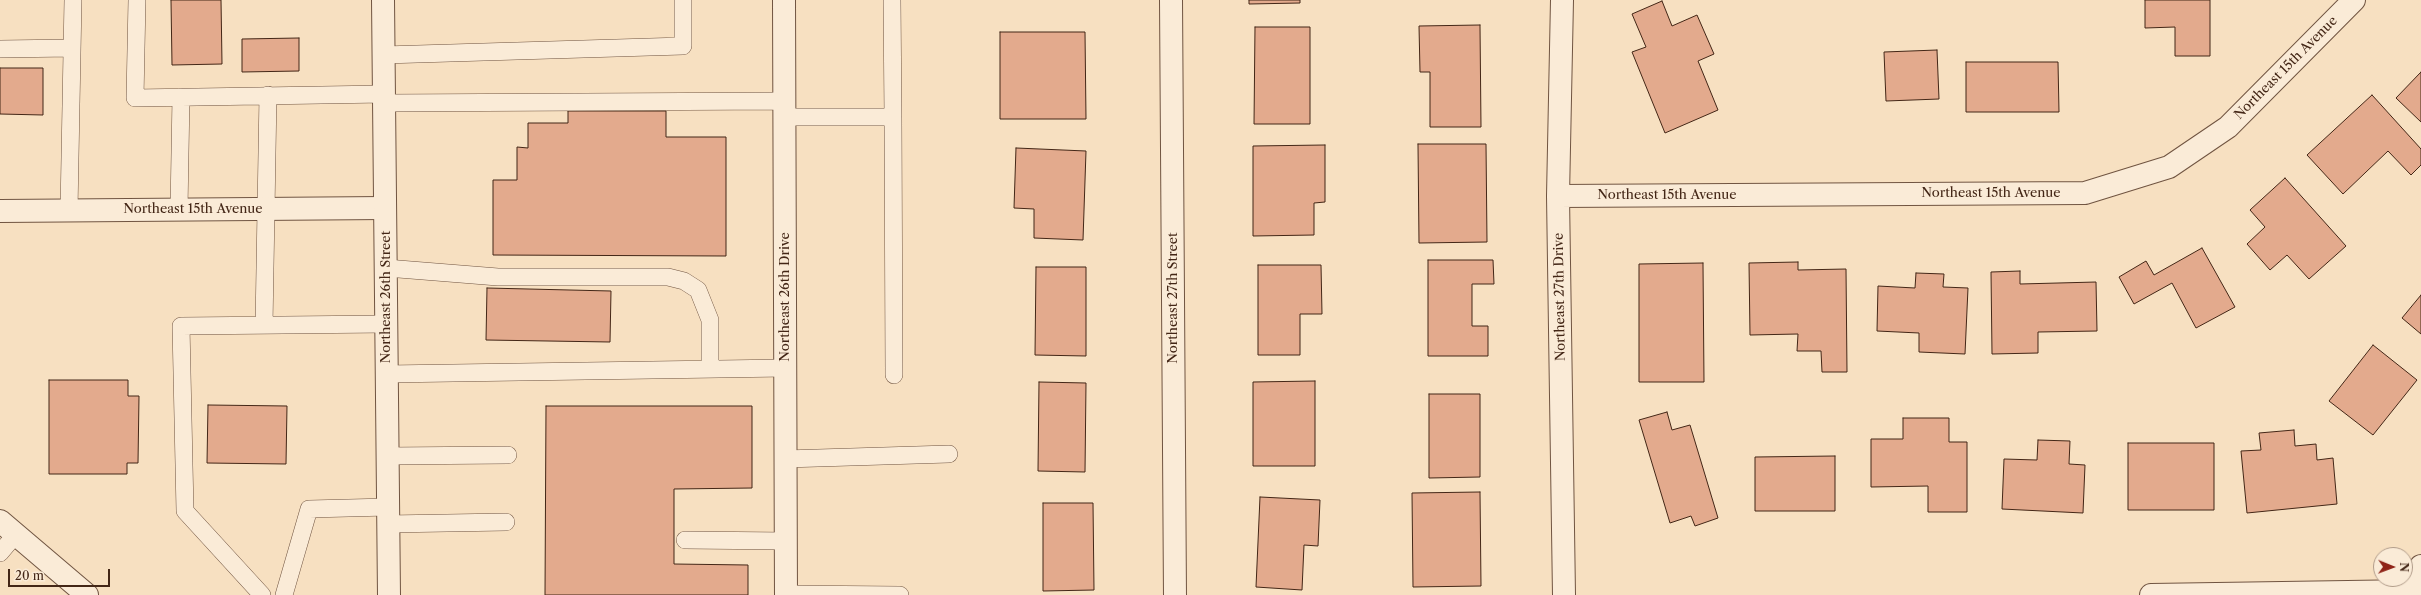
<!DOCTYPE html>
<html>
<head>
<meta charset="utf-8">
<style>
  body { margin:0 }
  #map { position:relative; width:2421px; height:595px; overflow:hidden; background:#f7e0c1; font-family:"Libre Caslon Text",serif }
  canvas { display:block }
  .north { position:absolute; left:2373px; top:547px; width:40px; height:40px; box-sizing:border-box; background:#faebd7; border:1px solid #b19c8a; border-radius:50%; rotate:91deg; font-size:11px; font-weight:700; line-height:16px; text-align:center; color:#432616 }
  .north::after { content:''; display:block; margin:auto; width:14px; height:18px; background:#8f2418; clip-path:polygon(50% 0,100% 100%,50% 72%,0 100%) }
  .scale { position:absolute; left:8px; top:569px; width:102px; height:18px; box-sizing:border-box; border:2px solid #432616; border-top:0; padding-left:5px; font-size:12px; line-height:14px; white-space:nowrap; color:#432616; -webkit-text-stroke:3px #faebd7; paint-order:stroke }
</style>
</head>
<body>
<div id="map">
<canvas width="2421" height="595"></canvas>
<div class="north">N</div>
<div class="scale">20 m</div>
</div>
<script>
const ctx = document.querySelector('canvas').getContext('2d');
ctx.lineJoin = 'round';
function fillPath(path, color) {
  ctx.fillStyle = color;
  ctx.fill(path, 'evenodd');
}
function poly(rows) {
  const path = new Path2D();
  for (const r of rows) {
    path.moveTo(r[0], r[1]);
    for (let i = 2; i < r.length; i += 2) path.lineTo(r[i], r[i + 1]);
  }
  return path;
}
function strokePath(path, color, width, dash) {
  ctx.strokeStyle = color;
  ctx.lineWidth = width;
  ctx.lineCap = dash ? 'butt' : 'round';
  ctx.setLineDash(dash || []);
  ctx.stroke(path);
}
function write(font, color, halo, rows, align = 'center') {
  ctx.font = font + ' "Libre Caslon Text",serif';
  ctx.lineWidth = 3.5;
  ctx.setLineDash([]);
  ctx.textBaseline = 'middle';
  ctx.strokeStyle = halo;
  ctx.fillStyle = color;
  for (const [text, x, y, turn = 0] of rows) {
    ctx.save();
    ctx.translate(x, y);
    ctx.rotate((+turn || 0) * Math.PI / 180);
    ctx.textAlign = isNaN(turn) ? turn : align;
    if (halo) ctx.strokeText(text, 0, 0);
    ctx.fillText(text, 0, 0);
    ctx.restore();
  }
}
const building = poly([
  [171,0,221,0,222,64,172,65,171,0],
  [1249,0,1300,0,1300,3,1249,4,1249,0],
  [2145,0,2210,0,2210,56,2175,56,2175,27,2145,28,2145,0],
  [1662,1,1672,26,1697,15,1714,54,1698,61,1718,110,1665,133,1632,52,1646,47,1632,14,1662,1],
  [1480,25,1481,127,1430,127,1430,72,1420,72,1419,26,1480,25],
  [1255,27,1310,27,1310,124,1254,124,1255,27],
  [1000,32,1085,32,1086,119,1000,119,1000,32],
  [299,38,299,71,242,72,242,39,299,38],
  [1937,50,1939,99,1886,101,1884,52,1937,50],
  [1966,62,2058,62,2059,112,1966,112,1966,62],
  [0,68,43,68,43,115,0,114,0,68],
  [2421,72,2421,122,2396,98,2421,72],
  [2372,95,2421,149,2421,165,2411,175,2388,151,2343,194,2307,155,2372,95],
  [568,111,666,111,666,137,726,137,726,256,493,255,493,180,517,180,517,147,528,148,528,123,568,123,568,111],
  [1418,144,1486,144,1487,242,1419,243,1418,144],
  [1325,145,1325,202,1314,203,1314,235,1253,236,1253,146,1325,145],
  [1016,148,1086,151,1083,240,1034,238,1034,209,1014,208,1016,148],
  [2285,178,2346,246,2309,279,2287,255,2270,270,2247,244,2265,227,2250,210,2285,178],
  [2202,248,2235,307,2196,328,2172,283,2134,304,2119,277,2146,261,2154,275,2202,248],
  [1428,260,1493,260,1494,284,1472,284,1472,326,1488,326,1488,356,1428,356,1428,260],
  [1798,262,1798,270,1846,269,1847,372,1822,372,1821,351,1797,351,1798,334,1750,335,1749,263,1798,262],
  [1703,263,1704,382,1639,382,1639,264,1703,263],
  [1258,265,1321,265,1322,314,1300,314,1300,355,1258,355,1258,265],
  [1036,267,1086,267,1086,356,1035,355,1036,267],
  [2020,271,2020,284,2096,282,2097,331,2038,332,2038,353,1992,354,1991,272,2020,271],
  [1916,273,1944,274,1943,287,1968,288,1965,354,1919,352,1919,333,1877,331,1878,286,1915,288,1916,273],
  [487,288,611,291,610,342,486,340,487,288],
  [2421,295,2421,334,2402,318,2421,295],
  [2373,345,2417,380,2373,435,2329,401,2373,345],
  [49,380,128,380,128,396,139,396,138,463,127,463,127,474,49,474,49,380],
  [1315,381,1315,466,1253,466,1253,382,1315,381],
  [1039,382,1086,383,1085,472,1038,471,1039,382],
  [1429,394,1480,394,1480,477,1429,478,1429,394],
  [208,405,287,406,286,464,207,463,208,405],
  [546,406,752,406,752,488,674,489,674,564,748,565,748,595,545,595,546,406],
  [1667,412,1672,430,1690,425,1718,518,1695,526,1691,516,1670,523,1639,420,1667,412],
  [1903,418,1949,418,1949,442,1967,442,1967,512,1928,512,1928,486,1871,487,1871,439,1903,439,1903,418],
  [2294,430,2295,446,2316,444,2317,460,2333,458,2337,504,2247,513,2241,451,2261,450,2259,433,2294,430],
  [2038,440,2070,441,2069,464,2085,465,2083,513,2002,509,2004,459,2037,460,2038,440],
  [2128,443,2214,443,2214,510,2128,510,2128,443],
  [1835,456,1835,511,1755,511,1755,457,1835,456],
  [1480,492,1481,586,1413,587,1412,493,1480,492],
  [1260,497,1320,500,1318,546,1304,545,1302,590,1256,587,1260,497],
  [1043,503,1093,503,1094,590,1043,591,1043,503]
]);
const service = poly([
  [137,0,135,98,384,94],
  [0,49,72,48],
  [384,55,683,46,683,0],
  [384,103,784,101],
  [785,117,893,117,892,0],
  [893,117,894,375],
  [179,209,181,97],
  [69,210,73,0],
  [386,268,498,277,668,277,684,281,698,290,710,320,710,369],
  [264,325,268,95],
  [387,374,785,368],
  [387,456,508,455],
  [785,459,949,454],
  [388,524,506,522],
  [685,540,786,541],
  [0,553,16,534],
  [786,594,900,595],
  [262,595,185,511,181,326,386,324],
  [284,595,309,509,388,507]
]);
const minor = poly([
  [784,0,786,595],
  [1171,0,1175,595],
  [1562,0,1558,196,1564,595],
  [1558,196,2085,193,2169,167,2228,127,2354,0],
  [0,211,385,208],
  [2151,595,2413,591],
  [2413,595,2421,566]
]);
const tertiary = poly([
  [383,0,389,595],
  [0,521,87,595]
]);
const streetNames = [
  ["Northeast 15th Avenue",2286,68,-45],
  ["Northeast 15th Avenue",1991,193],
  ["Northeast 15th Avenue",1667,195],
  ["Northeast 15th Avenue",193,209],
  ["Northeast 26th Street",386,297,-90],
  ["Northeast 26th Drive",785,297,-90],
  ["Northeast 27th Drive",1560,297,-91],
  ["Northeast 27th Street",1173,298,-90]
];
fillPath(building, '#e3aa8d');
strokePath(building, '#432616', 1);
strokePath(service, '#705441', 18);
strokePath(minor, '#705441', 24);
strokePath(tertiary, '#705441', 24);
strokePath(service, '#faebd7', 17);
strokePath(minor, '#faebd7', 22);
strokePath(tertiary, '#faebd7', 22);
write('13px', '#432616', '#faebd7', streetNames);
</script>
</body>
</html>
